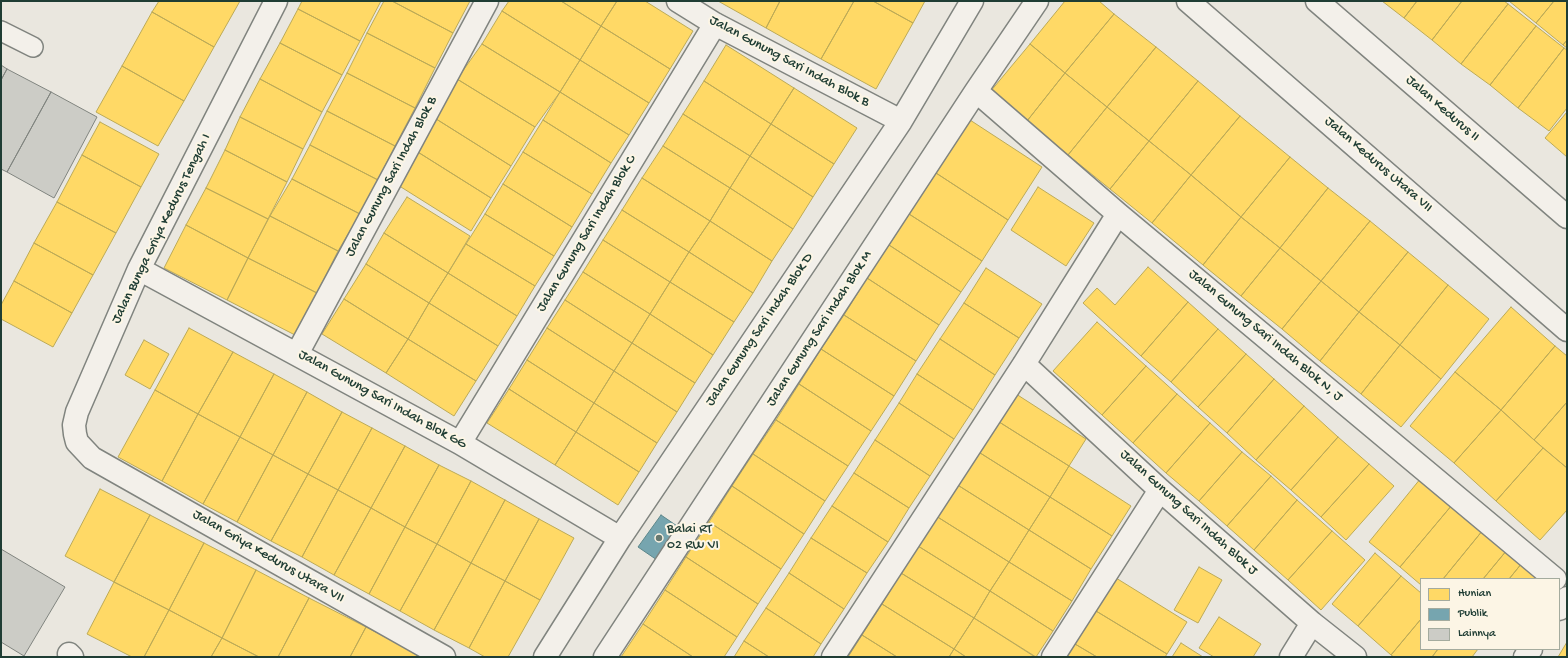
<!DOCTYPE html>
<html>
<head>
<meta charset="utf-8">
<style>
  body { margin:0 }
  #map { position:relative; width:1568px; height:658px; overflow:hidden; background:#eae7df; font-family:"Gochi Hand",sans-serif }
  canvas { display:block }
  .frame { position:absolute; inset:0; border:2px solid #1f3d34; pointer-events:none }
  .legend { position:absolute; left:1420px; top:578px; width:140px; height:72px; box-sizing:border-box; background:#fcf5e5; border:1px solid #a4ab9e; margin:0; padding:5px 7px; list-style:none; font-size:12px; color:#1f3d34 }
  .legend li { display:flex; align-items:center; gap:8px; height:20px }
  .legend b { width:20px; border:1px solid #a4ab9e }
</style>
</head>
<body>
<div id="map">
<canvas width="1568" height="658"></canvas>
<div class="frame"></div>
<ul class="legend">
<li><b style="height:11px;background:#ffd966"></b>Hunian</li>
<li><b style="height:11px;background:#76a5af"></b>Publik</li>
<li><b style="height:11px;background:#ccccc6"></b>Lainnya</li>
</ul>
</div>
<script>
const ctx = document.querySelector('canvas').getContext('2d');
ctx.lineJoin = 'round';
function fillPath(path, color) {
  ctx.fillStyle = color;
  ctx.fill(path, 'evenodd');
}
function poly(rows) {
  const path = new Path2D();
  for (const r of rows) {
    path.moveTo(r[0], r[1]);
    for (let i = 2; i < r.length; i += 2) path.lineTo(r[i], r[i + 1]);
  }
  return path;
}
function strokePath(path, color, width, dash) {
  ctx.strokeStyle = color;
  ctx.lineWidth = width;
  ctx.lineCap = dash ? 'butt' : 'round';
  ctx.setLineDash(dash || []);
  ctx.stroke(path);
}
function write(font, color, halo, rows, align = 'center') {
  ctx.font = font + ' "Gochi Hand",sans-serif';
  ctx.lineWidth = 4;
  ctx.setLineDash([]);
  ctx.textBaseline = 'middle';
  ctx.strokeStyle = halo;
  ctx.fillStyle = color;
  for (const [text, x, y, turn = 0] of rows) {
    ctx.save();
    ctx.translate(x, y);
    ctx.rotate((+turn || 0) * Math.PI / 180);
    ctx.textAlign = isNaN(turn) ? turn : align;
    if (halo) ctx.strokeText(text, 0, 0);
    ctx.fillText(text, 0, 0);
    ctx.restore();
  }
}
const homes = poly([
  [159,1,240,1,214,47,152,12,159,1],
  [302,1,381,1,360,41,298,9,302,1],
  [384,1,392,1,453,33,435,68,367,33,384,1],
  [392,1,470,1,453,33,392,1],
  [509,1,561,1,601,26,580,60,502,11,509,1],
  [561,1,617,1,601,26,561,1],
  [617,1,645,1,693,31,670,69,601,26,617,1],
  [718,1,780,1,766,28,718,1],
  [780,1,854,1,821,59,766,28,780,1],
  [854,1,873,1,913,23,876,89,821,59,854,1],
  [873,1,925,1,913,23,873,1],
  [1065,1,1099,1,1114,14,1065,73,1030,44,1065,1],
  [1382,1,1417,1,1404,18,1382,1],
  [1417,1,1462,1,1432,40,1404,18,1417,1],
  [1462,1,1504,1,1508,4,1461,64,1432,40,1462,1],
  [1509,1,1554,1,1536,23,1509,1],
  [1554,1,1567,1,1567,40,1563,45,1536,23,1554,1],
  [1508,4,1536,26,1490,85,1461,64,1508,4],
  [298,9,360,41,342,75,280,43,298,9],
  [502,11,580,60,560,92,482,44,502,11],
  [152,12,214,47,184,101,122,66,152,12],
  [1114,14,1156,47,1107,107,1065,73,1114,14],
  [601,26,670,69,649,103,580,60,601,26],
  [1536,26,1564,48,1518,108,1490,85,1536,26],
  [367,33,435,68,415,108,347,73,367,33],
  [1567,40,1567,48,1563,45,1567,40],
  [280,43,342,75,322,112,260,79,280,43],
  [482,44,560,92,535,127,457,79,482,44],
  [1030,44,1065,73,1027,121,990,92,1030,44],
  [726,45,794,88,771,124,704,81,726,45],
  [1156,47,1198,81,1149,141,1107,107,1156,47],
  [1564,48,1567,50,1567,108,1549,131,1518,108,1564,48],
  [580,60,649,103,629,135,560,92,580,60],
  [122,66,184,101,158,146,96,112,122,66],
  [347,73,415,108,395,146,327,111,347,73],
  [1065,73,1107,107,1068,155,1027,121,1065,73],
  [260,79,322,112,303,149,240,117,260,79],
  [457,79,535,127,511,166,433,117,457,79],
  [704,81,771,124,750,156,683,114,704,81],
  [1198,81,1240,116,1191,175,1149,141,1198,81],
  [794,88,857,128,834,164,771,124,794,88],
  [560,92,629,135,611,163,543,120,560,92],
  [1107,107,1149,141,1110,189,1068,155,1107,107],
  [327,111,395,146,378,180,310,145,327,111],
  [1567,112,1567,157,1545,138,1567,112],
  [683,114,750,156,730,188,663,146,683,114],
  [1240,116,1290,157,1241,217,1191,175,1240,116],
  [240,117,303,149,287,182,225,150,240,117],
  [433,117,511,166,491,198,413,149,433,117],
  [543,120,611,163,592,194,523,152,543,120],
  [970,120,1042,167,1008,220,936,173,970,120],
  [100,122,159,154,141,187,82,155,100,122],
  [771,124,834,164,813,197,750,156,771,124],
  [1149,141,1191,175,1152,223,1110,189,1149,141],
  [310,145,378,180,360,214,292,179,310,145],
  [663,146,730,188,710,221,642,178,663,146],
  [413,149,491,198,471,231,393,182,413,149],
  [225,150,287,182,268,219,206,188,225,150],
  [523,152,592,194,572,227,503,184,523,152],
  [82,155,141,187,116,233,57,202,82,155],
  [750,156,813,197,793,229,730,188,750,156],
  [1290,157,1328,188,1280,248,1241,217,1290,157],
  [936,173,1008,220,982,261,909,214,936,173],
  [1191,175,1241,217,1203,265,1152,223,1191,175],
  [642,178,710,221,689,252,622,210,642,178],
  [292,179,360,214,338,251,270,216,292,179],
  [503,184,572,227,554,256,485,214,503,184],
  [1038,187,1094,223,1066,266,1011,230,1038,187],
  [206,188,268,219,248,258,186,225,206,188],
  [730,188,793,229,772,261,710,221,730,188],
  [1328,188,1370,221,1321,281,1280,248,1328,188],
  [407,197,470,236,448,273,384,233,407,197],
  [57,202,116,233,93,275,34,243,57,202],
  [622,210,689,252,670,282,603,240,622,210],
  [485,214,554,256,535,286,466,244,485,214],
  [909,214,982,261,961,292,889,245,909,214],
  [270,216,338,251,317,293,248,258,270,216],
  [1241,217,1280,248,1241,296,1203,265,1241,217],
  [710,221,772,261,753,293,689,252,710,221],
  [1370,221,1408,252,1359,312,1321,281,1370,221],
  [186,225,248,258,227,300,164,268,186,225],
  [384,233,448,273,429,303,366,264,384,233],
  [603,240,670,282,650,314,583,272,603,240],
  [34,243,93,275,72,313,14,281,34,243],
  [466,244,535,286,517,316,448,273,466,244],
  [889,245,961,292,939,325,867,278,889,245],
  [1280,248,1321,281,1282,329,1241,296,1280,248],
  [689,252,753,293,734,322,670,282,689,252],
  [1408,252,1448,285,1400,345,1359,312,1408,252],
  [248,258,317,293,295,335,227,300,248,258],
  [366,264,429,303,408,339,344,299,366,264],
  [1148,267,1188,302,1141,356,1083,303,1097,288,1115,305,1148,267],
  [986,268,1042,304,1019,338,964,303,986,268],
  [583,272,650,314,632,343,565,300,583,272],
  [448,273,517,316,498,346,429,303,448,273],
  [867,278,939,325,916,361,844,315,867,278],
  [14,281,72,313,53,347,1,319,1,305,14,281],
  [1321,281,1359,312,1320,361,1282,329,1321,281],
  [670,282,734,322,713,355,650,314,670,282],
  [1448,285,1489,319,1441,379,1400,345,1448,285],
  [344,299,408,339,386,373,322,334,344,299],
  [565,300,632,343,614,371,547,328,565,300],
  [1188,302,1218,329,1171,382,1141,356,1188,302],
  [429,303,498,346,476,381,408,339,429,303],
  [964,303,1019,338,995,375,940,339,964,303],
  [1511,307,1555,346,1501,410,1455,372,1511,307],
  [1359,312,1400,345,1361,394,1320,361,1359,312],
  [650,314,713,355,695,383,632,343,650,314],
  [844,315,916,361,894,396,821,349,844,315],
  [1097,322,1146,366,1102,415,1053,371,1097,322],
  [189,328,233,352,198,414,155,390,189,328],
  [547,328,614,371,594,403,527,360,547,328],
  [1218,329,1246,354,1198,407,1171,382,1218,329],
  [408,339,476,381,454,416,386,373,408,339],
  [940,339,995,375,973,410,917,374,940,339],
  [144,340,169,354,150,389,125,375,144,340],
  [632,343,695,383,677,412,614,371,632,343],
  [1400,345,1441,379,1401,427,1361,394,1400,345],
  [1555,346,1567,356,1567,402,1534,440,1501,410,1555,346],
  [821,349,894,396,871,431,799,384,821,349],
  [233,352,274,374,240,437,198,414,233,352],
  [1246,354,1274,379,1227,433,1198,407,1246,354],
  [527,360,594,403,576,432,509,389,527,360],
  [1146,366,1177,394,1133,443,1102,415,1146,366],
  [614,371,677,412,657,443,594,403,614,371],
  [1455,372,1501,410,1454,463,1410,426,1455,372],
  [274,374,307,392,273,455,240,437,274,374],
  [917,374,973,410,954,439,899,403,917,374],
  [1274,379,1304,406,1256,460,1227,433,1274,379],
  [799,384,871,431,848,466,776,420,799,384],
  [509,389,576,432,555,465,487,423,509,389],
  [155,390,198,414,162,481,118,457,155,390],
  [307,392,342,412,308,474,273,455,307,392],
  [1013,392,1086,439,1069,466,996,420,1013,392],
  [1177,394,1210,423,1166,473,1133,443,1177,394],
  [1567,402,1567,468,1534,440,1567,402],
  [594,403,657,443,639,472,576,432,594,403],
  [899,403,954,439,930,476,875,440,899,403],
  [1304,406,1338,437,1291,490,1256,460,1304,406],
  [1501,410,1543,448,1496,501,1454,463,1501,410],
  [342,412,372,428,338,490,308,474,342,412],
  [198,414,240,437,203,504,162,481,198,414],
  [776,420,848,466,825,501,753,454,776,420],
  [996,420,1069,466,1050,497,977,451,996,420],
  [1210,423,1242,452,1199,501,1166,473,1210,423],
  [372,428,405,446,371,508,338,490,372,428],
  [576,432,639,472,618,505,555,465,576,432],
  [240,437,273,455,237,522,203,504,240,437],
  [1338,437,1369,464,1321,517,1291,490,1338,437],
  [875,440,930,476,909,508,854,473,875,440],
  [405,446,439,465,405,527,371,508,405,446],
  [1543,448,1567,468,1567,510,1540,540,1496,501,1543,448],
  [977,451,1050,497,1029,530,956,484,977,451],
  [1242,452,1271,476,1227,526,1199,501,1242,452],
  [753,454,825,501,804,534,732,486,753,454],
  [273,455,308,474,271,541,237,522,273,455],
  [1369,464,1394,486,1346,540,1321,517,1369,464],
  [439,465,471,481,437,544,405,527,439,465],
  [1069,466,1131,506,1112,536,1050,497,1069,466],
  [854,473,909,508,888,542,832,506,854,473],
  [308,474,338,490,302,557,271,541,308,474],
  [1271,476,1297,500,1254,550,1227,526,1271,476],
  [1421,478,1452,505,1400,567,1369,542,1421,478],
  [471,481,505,500,471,563,437,544,471,481],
  [956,484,1029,530,1009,562,936,516,956,484],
  [732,486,804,534,781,569,709,522,732,486],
  [100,489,150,515,114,582,65,556,100,489],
  [338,490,371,508,334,575,302,557,338,490],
  [1050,497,1112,536,1091,569,1029,530,1050,497],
  [505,500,539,519,505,581,471,563,505,500],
  [1297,500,1332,531,1288,580,1254,550,1297,500],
  [1452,505,1483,530,1443,579,1421,579,1421,585,1400,567,1452,505],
  [832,506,888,542,867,573,811,538,832,506],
  [371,508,405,527,369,594,334,575,371,508],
  [150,515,204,543,169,610,114,582,150,515],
  [936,516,1009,562,990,591,918,546,936,516],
  [539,519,574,538,540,600,505,581,539,519],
  [709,522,781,569,758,604,686,557,709,522],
  [405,527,437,544,400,611,369,594,405,527],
  [1029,530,1091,569,1072,601,1009,562,1029,530],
  [1483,530,1507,550,1483,579,1443,579,1483,530],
  [1332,531,1365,560,1321,610,1288,580,1332,531],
  [811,538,867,573,844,609,789,573,811,538],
  [204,543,256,570,222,638,169,610,204,543],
  [437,544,471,563,434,630,400,611,437,544],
  [918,546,990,591,974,618,901,573,918,546],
  [1507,550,1522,563,1509,579,1483,579,1507,550],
  [1375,553,1401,576,1358,626,1332,604,1375,553],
  [686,557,758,604,737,637,665,590,686,557],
  [1009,562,1072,601,1053,631,990,591,1009,562],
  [471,563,505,581,469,648,434,630,471,563],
  [1522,563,1541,579,1509,579,1522,563],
  [1199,567,1222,580,1198,623,1174,610,1199,567],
  [256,570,309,598,278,657,259,657,222,638,256,570],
  [789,573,844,609,821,644,766,608,789,573],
  [901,573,974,618,954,649,882,604,901,573],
  [1401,576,1421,593,1421,619,1391,655,1358,626,1401,576],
  [1116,578,1187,622,1167,654,1096,611,1116,578],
  [505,581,540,600,508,657,485,657,469,648,505,581],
  [114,582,169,610,144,657,132,657,87,634,114,582],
  [665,590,737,637,724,657,693,657,643,624,665,590],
  [990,591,1053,631,1036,657,974,618,990,591],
  [309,598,366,627,350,657,278,657,309,598],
  [882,604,954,649,949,657,897,657,862,635,882,604],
  [766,608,821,644,813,657,769,657,744,641,766,608],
  [169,610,222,638,211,657,144,657,169,610],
  [1096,611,1167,654,1165,657,1097,657,1075,644,1096,611],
  [1219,617,1261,644,1253,657,1214,657,1199,648,1219,617],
  [974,618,1035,657,966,657,954,649,974,618],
  [1421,619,1421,649,1438,649,1432,657,1394,657,1391,655,1421,619],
  [643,624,693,657,621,657,643,624],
  [366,627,417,654,416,657,350,657,366,627],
  [862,635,897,657,848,657,862,635],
  [222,638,259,657,211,657,222,638],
  [744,641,769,657,734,657,744,641],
  [1567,642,1567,657,1558,657,1567,642],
  [1181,643,1203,657,1172,657,1181,643],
  [1075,644,1097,657,1067,657,1075,644],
  [954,649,966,657,949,657,954,649],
  [1438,649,1478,649,1472,657,1432,657,1438,649]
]);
const public = poly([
  [661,515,680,528,657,560,638,547,661,515]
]);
const building = poly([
  [1,65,7,69,1,80,1,65],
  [7,69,51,92,7,172,1,169,1,80,7,69],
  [51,92,97,117,54,198,7,172,51,92],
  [1,549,65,587,24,656,1,642,1,549]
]);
const lane = poly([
  [1,31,33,47]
]);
const street = poly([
  [276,1,139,269,77,412,74,425,75,434,77,442,92,458,444,657],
  [678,1,715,24,901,121],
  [1188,1,1567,330],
  [1317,1,1567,217],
  [976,91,1118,214,1555,579],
  [139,269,460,443,620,538],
  [297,354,487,1],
  [1024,364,1160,490,1312,623,1355,657],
  [460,443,715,24],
  [1559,609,1567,598],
  [69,654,72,657],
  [545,657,620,538,901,121,972,1],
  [605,657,976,91,1037,1],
  [833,657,1024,364,1118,214],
  [1053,657,1160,490],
  [1291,657,1312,623],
  [1525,657,1531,649]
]);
const markers = [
  [659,538,4,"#667870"]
];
const streetNames = [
  ["Jalan Gunung Sari Indah Blok B",789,62,28],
  ["Jalan Kedurus II",1442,109,41],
  ["Jalan Kedurus Utara VII",1378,165,41],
  ["Jalan Gunung Sari Indah Blok B",392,177,-62],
  ["Jalan Bunga Griya Kedurus Tengah I",162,229,-64],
  ["Jalan Gunung Sari Indah Blok C",587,234,-59],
  ["Jalan Gunung Sari Indah Blok M",820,329,-57],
  ["Jalan Gunung Sari Indah Blok D",760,330,-56],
  ["Jalan Gunung Sari Indah Blok N, J",1265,336,40],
  ["Jalan Gunung Sari Indah Blok GG",382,400,29],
  ["Jalan Gunung Sari Indah Blok J",1188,513,42],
  ["Jalan Griya Kedurus Utara VII",268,557,30]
];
const poiNames = [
  ["Balai RT",667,530],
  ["02 RW VI",667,546]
];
fillPath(homes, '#ffd966');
strokePath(homes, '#bcaa57', 1);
fillPath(public, '#76a5af');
strokePath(public, '#5c868a', 1);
fillPath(building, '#ccccc6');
strokePath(building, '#80847f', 1);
strokePath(lane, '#80847f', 22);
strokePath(street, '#80847f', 25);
strokePath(lane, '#f3f0ea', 19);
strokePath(street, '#f3f0ea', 22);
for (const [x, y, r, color] of markers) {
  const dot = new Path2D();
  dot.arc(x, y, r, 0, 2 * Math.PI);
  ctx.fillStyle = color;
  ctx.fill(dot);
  strokePath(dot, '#fcf5e5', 1.5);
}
write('14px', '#1f3d34', '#fcf5e5', streetNames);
write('14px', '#1f3d34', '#fcf5e5', poiNames, 'left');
</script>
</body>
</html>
